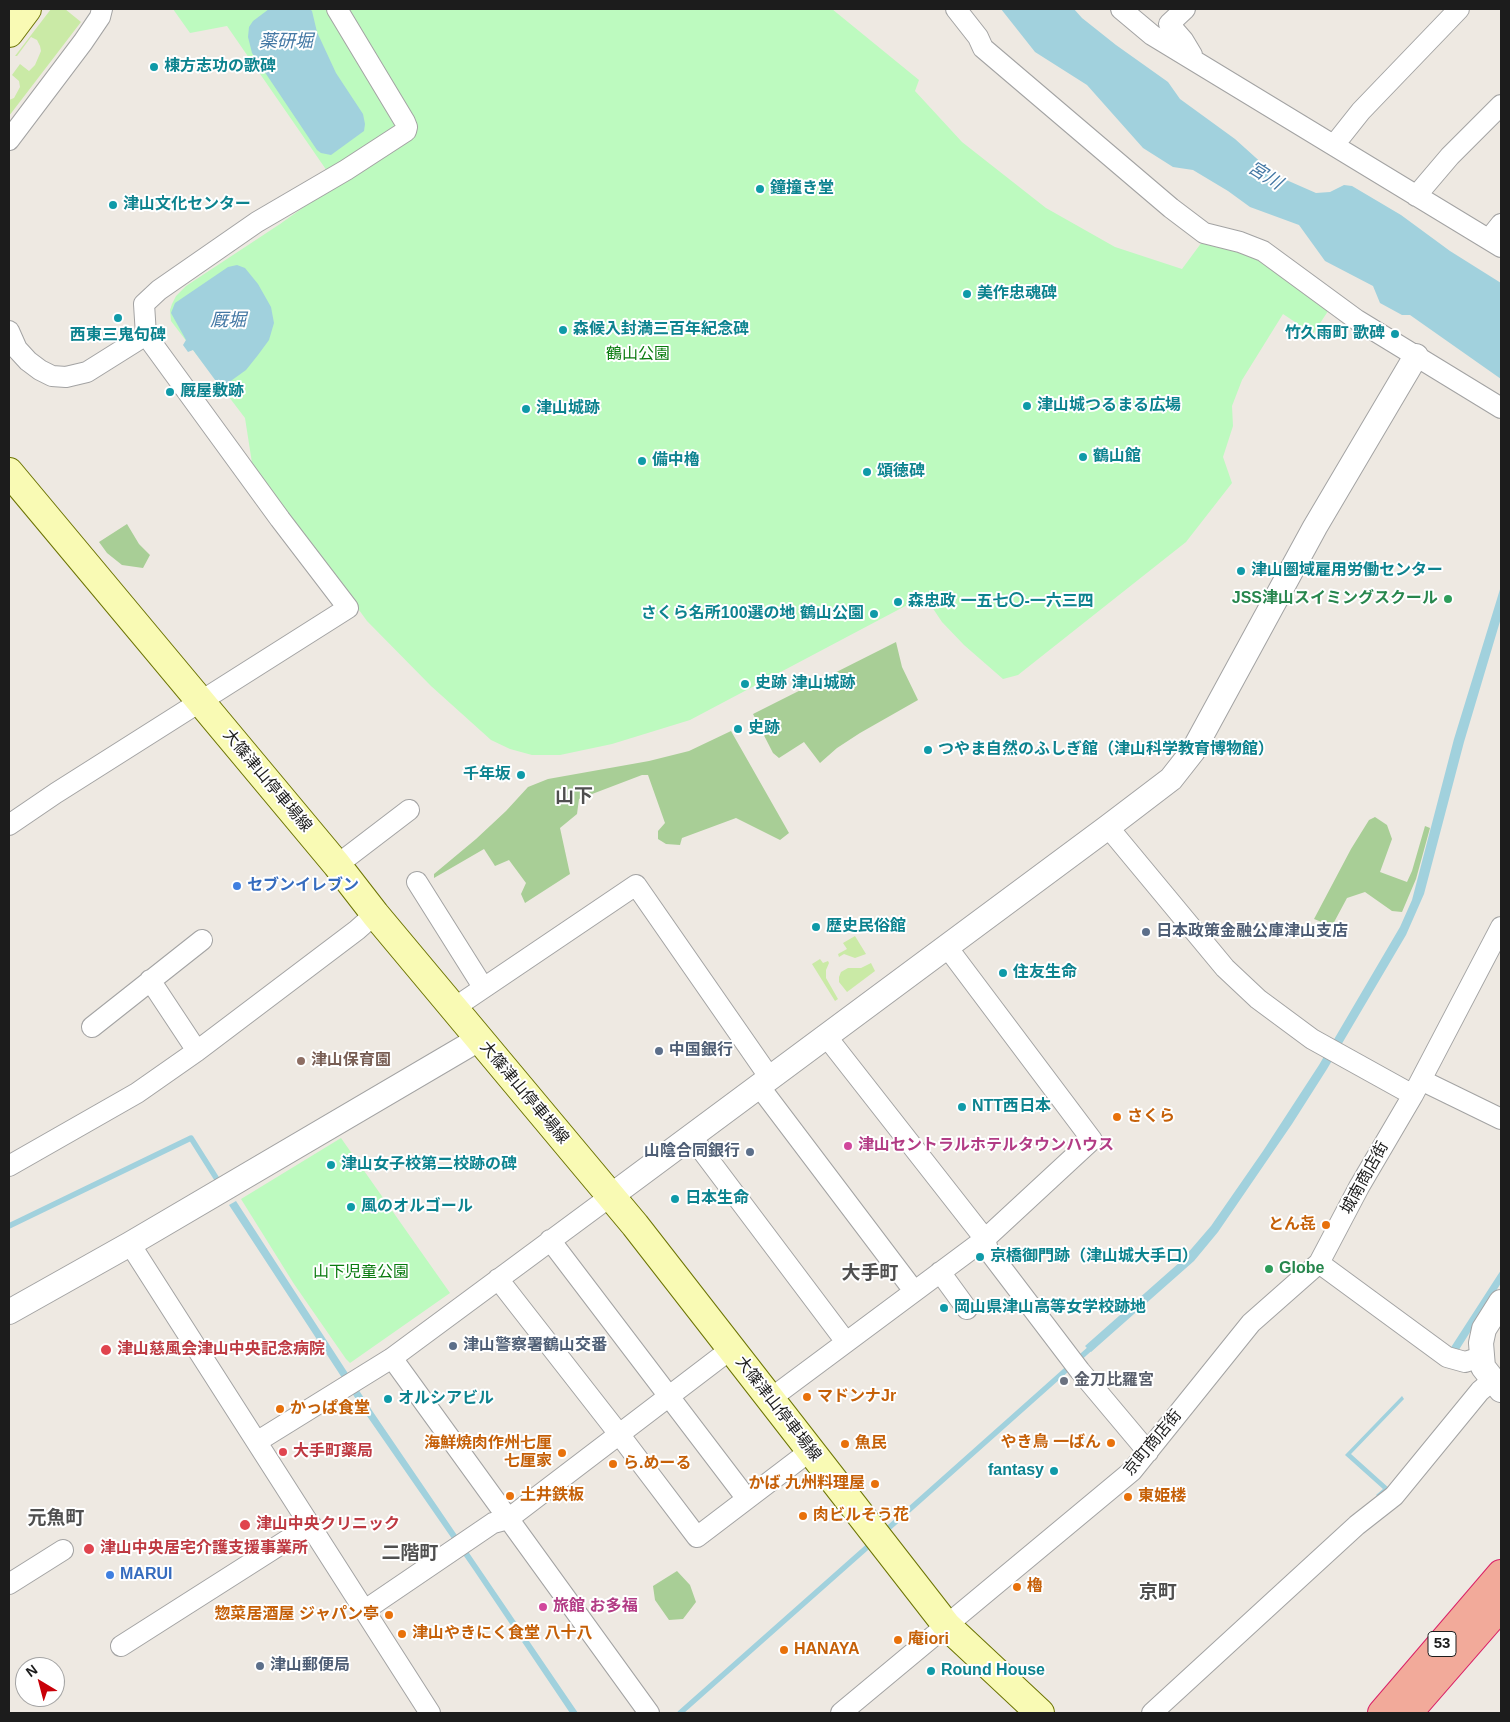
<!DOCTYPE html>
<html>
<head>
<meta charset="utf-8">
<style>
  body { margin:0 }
  #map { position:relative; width:1510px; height:1722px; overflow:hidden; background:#eee9e2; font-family:Helvetica,sans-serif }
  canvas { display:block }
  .frame { position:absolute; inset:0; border:10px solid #1c1c1c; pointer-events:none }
  .north { position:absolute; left:15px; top:1657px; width:50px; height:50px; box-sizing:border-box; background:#fff; border:1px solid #a4a4a4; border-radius:50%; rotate:323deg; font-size:14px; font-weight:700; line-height:20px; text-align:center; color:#1c1c1c }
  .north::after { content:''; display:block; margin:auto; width:18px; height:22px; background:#c90008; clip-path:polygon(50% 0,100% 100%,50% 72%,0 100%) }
</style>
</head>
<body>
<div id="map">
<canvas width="1510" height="1722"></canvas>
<div class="frame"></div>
<div class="north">N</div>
</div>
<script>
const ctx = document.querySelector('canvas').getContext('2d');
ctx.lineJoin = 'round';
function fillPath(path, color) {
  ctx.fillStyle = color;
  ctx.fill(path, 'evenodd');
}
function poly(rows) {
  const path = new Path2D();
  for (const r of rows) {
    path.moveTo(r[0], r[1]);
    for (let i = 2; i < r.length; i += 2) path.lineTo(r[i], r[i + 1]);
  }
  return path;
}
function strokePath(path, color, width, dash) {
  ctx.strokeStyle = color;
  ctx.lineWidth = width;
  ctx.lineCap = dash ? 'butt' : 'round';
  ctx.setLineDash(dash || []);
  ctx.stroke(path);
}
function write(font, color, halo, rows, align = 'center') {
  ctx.font = font + ' Helvetica,"Noto Sans JP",sans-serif';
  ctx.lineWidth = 4;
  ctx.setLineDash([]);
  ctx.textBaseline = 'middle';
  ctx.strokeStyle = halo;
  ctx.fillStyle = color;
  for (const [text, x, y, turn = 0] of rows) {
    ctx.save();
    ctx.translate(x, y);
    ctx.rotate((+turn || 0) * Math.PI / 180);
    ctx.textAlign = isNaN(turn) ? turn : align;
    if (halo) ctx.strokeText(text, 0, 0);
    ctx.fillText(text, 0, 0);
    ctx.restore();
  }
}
const grass = poly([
  [51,9,65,9,81,22,9,116,9,100,14,98,20,87,19,81,12,75,20,64,29,71,35,65,41,51,40,46,37,40,31,37,17,56,15,56],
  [855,936,866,954,855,958,844,954,839,957,838,954,847,949,843,943],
  [820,959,823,963,828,961,829,963,826,970,826,978,838,999,835,1001,812,964],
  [871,963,875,971,847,992,839,982,839,977,841,972,848,968,861,968]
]);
const forest = poly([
  [127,524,139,544,150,555,143,568,122,565,107,553,99,542],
  [896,642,902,667,918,700,860,733,837,748,820,763,804,742,779,758,773,753,753,714],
  [731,731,789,833,780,840,736,818,682,838,680,845,666,844,658,839,658,831,665,823,648,775,642,775,579,799,577,814,560,828,570,874,525,903,521,894,526,883,509,860,495,866,484,849,434,878,434,874,476,839,506,811,528,787,548,779,649,761,689,751],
  [1375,817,1387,825,1392,839,1380,872,1407,882,1412,871,1425,826,1430,828,1416,879,1402,912,1392,911,1365,892,1347,898,1332,926,1314,919,1351,849,1369,820],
  [677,1571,690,1585,696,1602,683,1619,669,1620,655,1600,653,1586]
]);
const park = poly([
  [173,9,832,9,919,80,915,91,962,142,1046,208,1115,247,1182,269,1202,242,1259,258,1330,308,1313,334,1283,314,1242,380,1232,406,1233,426,1223,457,1232,483,1186,542,1018,675,1003,679,964,645,942,622,930,604,911,603,690,720,612,744,560,755,532,755,510,749,491,740,431,686,367,621,252,463,245,418,171,321,170,310,172,304,176,296,186,286,280,224,336,184,227,26,190,33],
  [341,1138,450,1293,350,1363,346,1359,294,1284,241,1199]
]);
const water = poly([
  [269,9,310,9,312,11,317,32,336,73,363,114,365,124,364,131,331,155,321,153,317,150,252,53,248,37,249,27,253,21],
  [1001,9,1074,9,1082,18,1116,45,1168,82,1180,99,1235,139,1275,175,1316,193,1330,192,1344,185,1352,186,1401,215,1450,251,1501,283,1501,379,1410,315,1402,315,1380,303,1373,286,1325,261,1299,225,1250,207,1228,191,1193,170,1173,167,1143,148,1087,85,1035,52],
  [237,265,245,268,258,284,271,307,274,323,269,340,258,355,246,370,221,388,193,350,188,352,183,345,186,340,171,313,175,303,228,267],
  [1501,586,1501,618,1464,742,1424,894,1406,935,1327,1069,1292,1124,1218,1232,1194,1261,1091,1352,1085,1346,1180,1262,1211,1226,1263,1151,1319,1065,1400,927,1412,900,1454,739],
  [236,1201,373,1412,578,1713,570,1713,473,1569,367,1416,229,1205],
  [1501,1270,1501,1283,1455,1356,1448,1352],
  [1402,1396,1404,1399,1351,1454,1390,1489,1379,1498,1376,1495,1383,1489,1345,1455]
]);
const stream = poly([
  [9,1226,191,1138,220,1184],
  [883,1533,1093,1346],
  [680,1713,873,1542]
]);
const minor = poly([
  [956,9,978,37,983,48,1171,208,1204,233,1240,242,1263,251,1357,320,1501,408],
  [1121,9,1152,35,1501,247],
  [1185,9,1169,24,1183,40,1192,55],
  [9,140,83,42,100,17,102,9],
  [1334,145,1361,111,1459,9],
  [1416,196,1450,156,1501,105],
  [1489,239,1501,224],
  [9,331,17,349,28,361,40,370,52,376,66,377,87,372,146,335],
  [9,825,56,793,348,608,280,519,146,335,144,304,159,290,257,222,346,170,406,131,407,127,405,122,337,9],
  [1108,827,1225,968,1258,999,1312,1039,1413,1095],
  [337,865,409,810],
  [417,882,483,987],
  [150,980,197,1051],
  [454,1008,636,885,770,1078],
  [92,1027,202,940],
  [826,1036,985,1239,988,1250,1080,1371,1148,1452],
  [1421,1080,1501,1119],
  [759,1086,914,1291],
  [691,1136,846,1342],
  [9,1166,137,1093,197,1051,357,930,375,914],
  [550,1240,747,1499],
  [130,1244,430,1713],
  [1319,1263,1447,1357,1465,1362,1481,1357],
  [940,1272,967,1309],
  [498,1279,619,1434,697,1537,810,1451],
  [392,1358,649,1713],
  [770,1399,985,1239,1092,1140,947,947],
  [258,1441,392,1358,611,1196],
  [9,1584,63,1550],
  [365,1610,493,1523,508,1519,731,1349],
  [121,1646,311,1525],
  [841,1713,1132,1471,1251,1323,1319,1263,1359,1187,1413,1095,1501,927],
  [1152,1713,1357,1525,1394,1496,1480,1391,1493,1380]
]);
const tertiary = poly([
  [611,1196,1108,827,1171,779,1193,751,1315,527,1416,356],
  [1501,1302,1484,1329,1481,1343,1483,1367,1501,1390],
  [9,1312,130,1244,479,1039]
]);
const secondary = poly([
  [9,33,27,9],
  [9,472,337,865,375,914,635,1225,947,1626,1040,1713]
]);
const trunk = poly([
  [1382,1713,1501,1574],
  [1408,1713,1501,1606]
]);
const markers = [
  [154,67,5,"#0f9aa8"],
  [760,189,5,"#0f9aa8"],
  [113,205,5,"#0f9aa8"],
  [967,294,5,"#0f9aa8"],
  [118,318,5,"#0f9aa8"],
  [563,330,5,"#0f9aa8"],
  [1395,334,5,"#0f9aa8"],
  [170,392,5,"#0f9aa8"],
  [1027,406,5,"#0f9aa8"],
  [526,409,5,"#0f9aa8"],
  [1083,457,5,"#0f9aa8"],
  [642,461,5,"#0f9aa8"],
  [867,472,5,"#0f9aa8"],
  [1241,571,5,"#0f9aa8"],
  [1448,599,5,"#2e9e5b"],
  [898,602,5,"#0f9aa8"],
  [874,614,5,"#0f9aa8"],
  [745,684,5,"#0f9aa8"],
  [738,729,5,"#0f9aa8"],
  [928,750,5,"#0f9aa8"],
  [521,775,5,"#0f9aa8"],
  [237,886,5,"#3f7fe0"],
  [816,927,5,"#0f9aa8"],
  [1146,932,5,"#5c6f8a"],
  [1003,973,5,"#0f9aa8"],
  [659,1051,5,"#5c6f8a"],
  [301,1061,5,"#8d6e63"],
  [962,1107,5,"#0f9aa8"],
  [1117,1117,5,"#e8710a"],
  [848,1146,5,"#d1479c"],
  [750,1152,5,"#5c6f8a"],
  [331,1165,5,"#0f9aa8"],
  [675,1199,5,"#0f9aa8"],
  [351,1207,5,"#0f9aa8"],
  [1326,1225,5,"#e8710a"],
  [980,1257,5,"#0f9aa8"],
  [1269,1269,5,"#2e9e5b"],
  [944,1308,5,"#0f9aa8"],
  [453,1346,5,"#5c6f8a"],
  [106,1350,6,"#e0444e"],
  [1064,1381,5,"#6b7280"],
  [807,1397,5,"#e8710a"],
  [388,1399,5,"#0f9aa8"],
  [280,1409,5,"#e8710a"],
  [1111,1443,5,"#e8710a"],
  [845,1444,5,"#e8710a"],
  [283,1452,5,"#e0444e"],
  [562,1453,5,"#e8710a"],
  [613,1464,5,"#e8710a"],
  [1054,1471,5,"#0f9aa8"],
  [875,1484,5,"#e8710a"],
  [510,1496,5,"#e8710a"],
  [1128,1497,5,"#e8710a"],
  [803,1516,5,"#e8710a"],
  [245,1525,6,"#e0444e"],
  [89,1549,6,"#e0444e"],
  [110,1575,5,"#3f7fe0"],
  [1017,1587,5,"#e8710a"],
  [543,1607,5,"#d1479c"],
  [389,1615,5,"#e8710a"],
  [402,1634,5,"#e8710a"],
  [898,1640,5,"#e8710a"],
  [784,1650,5,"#e8710a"],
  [260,1666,5,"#5c6f8a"],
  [931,1671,5,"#0f9aa8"]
];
const shields = [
  [1442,1644,28]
];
const shieldNames = [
  ["53",1442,1644]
];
const cultureNames = [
  ["棟方志功の歌碑",164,67],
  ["鐘撞き堂",770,189],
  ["津山文化センター",123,205],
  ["美作忠魂碑",977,294],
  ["森候入封満三百年紀念碑",573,330],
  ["竹久雨町 歌碑",1385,334,"right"],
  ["西東三鬼句碑",118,336,"center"],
  ["厩屋敷跡",180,392],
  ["津山城つるまる広場",1037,406],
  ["津山城跡",536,409],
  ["鶴山館",1093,457],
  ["備中櫓",652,461],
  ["頌徳碑",877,472],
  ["津山圏域雇用労働センター",1251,571],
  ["森忠政 一五七〇-一六三四",908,602],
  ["さくら名所100選の地 鶴山公園",864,614,"right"],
  ["史跡 津山城跡",755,684],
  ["史跡",748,729],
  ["つやま自然のふしぎ館（津山科学教育博物館）",938,750],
  ["千年坂",511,775,"right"],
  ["歴史民俗館",826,927],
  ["住友生命",1013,973],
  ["NTT西日本",972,1107],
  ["津山女子校第二校跡の碑",341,1165],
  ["日本生命",685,1199],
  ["風のオルゴール",361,1207],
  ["京橋御門跡（津山城大手口）",990,1257],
  ["岡山県津山高等女学校跡地",954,1308],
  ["オルシアビル",398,1399],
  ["fantasy",1044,1471,"right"],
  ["Round House",941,1671]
];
const parkNames = [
  ["鶴山公園",638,355],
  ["山下児童公園",361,1273]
];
const leisureNames = [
  ["JSS津山スイミングスクール",1438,599],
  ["Globe",1279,1269,"left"]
];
const streetNames = [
  ["大篠津山停車場線",267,781,50],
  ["大篠津山停車場線",524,1093,50],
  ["城南商店街",1365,1178,-61],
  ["大篠津山停車場線",778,1409,52],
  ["京町商店街",1153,1443,-50]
];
const shopNames = [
  ["セブンイレブン",247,886],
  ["MARUI",120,1575]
];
const serviceNames = [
  ["日本政策金融公庫津山支店",1156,932],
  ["中国銀行",669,1051],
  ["山陰合同銀行",740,1152,"right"],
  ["津山警察署鶴山交番",463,1346],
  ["津山郵便局",270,1666]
];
const educationNames = [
  ["津山保育園",311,1061]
];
const foodNames = [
  ["さくら",1127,1117],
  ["とん㐂",1316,1225,"right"],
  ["マドンナJr",817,1397],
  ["かっぱ食堂",290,1409],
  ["やき鳥 一ばん",1101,1443,"right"],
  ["海鮮焼肉作州七厘",552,1444,"right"],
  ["七厘家",552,1462,"right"],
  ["魚民",855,1444],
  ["ら.めーる",623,1464],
  ["かば 九州料理屋",865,1484,"right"],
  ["土井鉄板",520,1496],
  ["東姫楼",1138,1497],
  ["肉ビルそう花",813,1516],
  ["櫓",1027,1587],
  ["惣菜居酒屋 ジャパン亭",379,1615,"right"],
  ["津山やきにく食堂 八十八",412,1634],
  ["庵iori",908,1640],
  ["HANAYA",794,1650]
];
const hotelNames = [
  ["津山セントラルホテルタウンハウス",858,1146],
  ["旅館 お多福",553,1607]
];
const healthNames = [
  ["津山慈風会津山中央記念病院",117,1350],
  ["大手町薬局",293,1452],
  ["津山中央クリニック",256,1525],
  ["津山中央居宅介護支援事業所",100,1549]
];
const worshipNames = [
  ["金刀比羅宮",1074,1381]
];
const waterNames = [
  ["薬研堀",286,42],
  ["宮川",1265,176,32],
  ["厩堀",228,321]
];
const quarterNames = [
  ["山下",574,797],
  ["大手町",870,1274],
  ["元魚町",56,1519],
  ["二階町",410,1554],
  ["京町",1158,1593]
];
fillPath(grass, '#caeaa6');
fillPath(forest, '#a8ce96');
fillPath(park, '#bdfabf');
fillPath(water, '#a1d1dd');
strokePath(stream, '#a1d1dd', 5.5);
strokePath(minor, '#a3a3a3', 22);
strokePath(tertiary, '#a3a3a3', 26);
strokePath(secondary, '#6c7403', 30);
strokePath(trunk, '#da2167', 30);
strokePath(minor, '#fff', 20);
strokePath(tertiary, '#fff', 24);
strokePath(secondary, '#f9fab4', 28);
strokePath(trunk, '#f2aa9a', 28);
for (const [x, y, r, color] of markers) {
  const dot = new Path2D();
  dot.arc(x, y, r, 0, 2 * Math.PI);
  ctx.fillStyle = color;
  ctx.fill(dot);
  strokePath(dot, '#fff', 2);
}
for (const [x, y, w] of shields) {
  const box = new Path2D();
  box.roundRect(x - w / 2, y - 12.5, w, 25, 4);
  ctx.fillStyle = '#fff';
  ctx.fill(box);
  strokePath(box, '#1c1c1c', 1);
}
write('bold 15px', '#1c1c1c', null, shieldNames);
write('bold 16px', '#0d838f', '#fff', cultureNames, 'left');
write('16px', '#0a7b0f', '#fff', parkNames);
write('bold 16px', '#27864d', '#fff', leisureNames, 'right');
write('16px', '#1c1c1c', '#fff', streetNames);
write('bold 16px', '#366cbe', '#fff', shopNames, 'left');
write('bold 16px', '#4e5e75', '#fff', serviceNames, 'left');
write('bold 16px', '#785e54', '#fff', educationNames, 'left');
write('bold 16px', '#c56008', '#fff', foodNames, 'left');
write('bold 16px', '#b23c85', '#fff', hotelNames, 'left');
write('bold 16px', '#be3a42', '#fff', healthNames, 'left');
write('bold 16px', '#5b616d', '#fff', worshipNames, 'left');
write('italic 18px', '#4579a5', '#fff', waterNames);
write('bold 19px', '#4f4f4f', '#fff', quarterNames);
</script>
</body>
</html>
